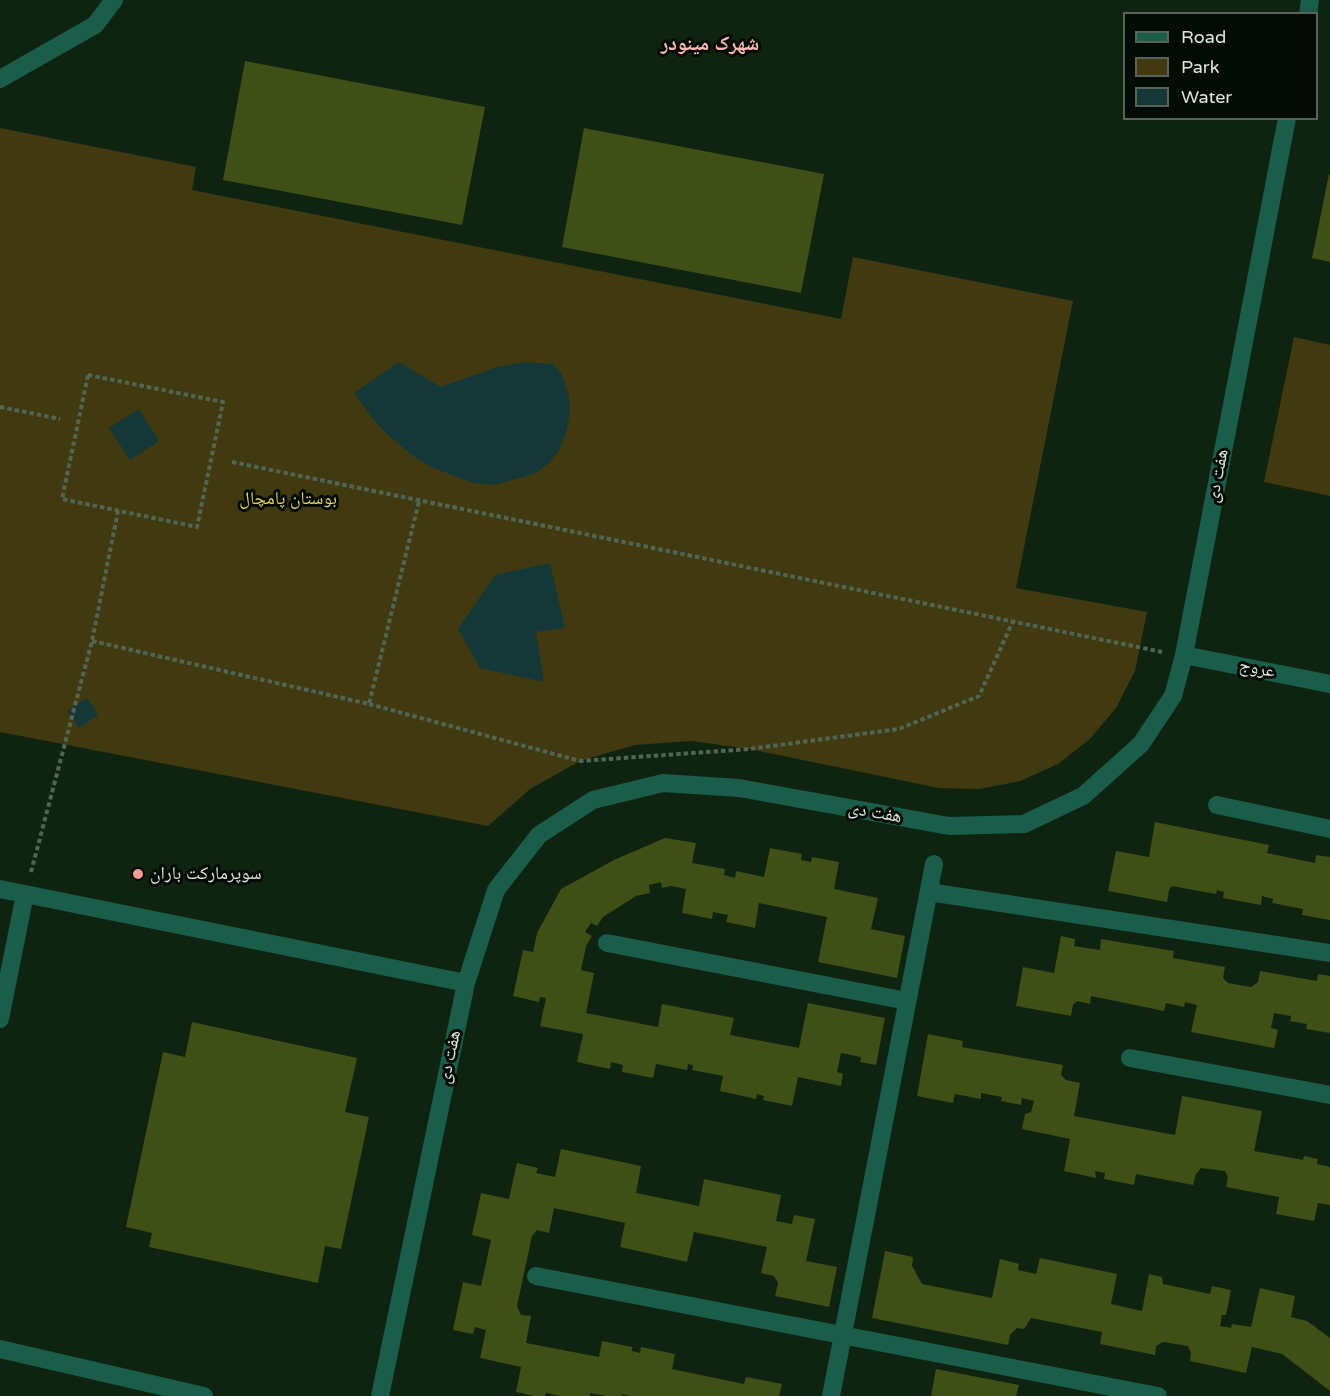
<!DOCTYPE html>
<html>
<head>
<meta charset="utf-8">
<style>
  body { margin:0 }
  #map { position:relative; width:1330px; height:1396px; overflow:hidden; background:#0e2411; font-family:"Varela Round",sans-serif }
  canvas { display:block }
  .legend { position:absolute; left:1123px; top:12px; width:195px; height:108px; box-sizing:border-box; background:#040a04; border:2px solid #5a635a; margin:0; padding:8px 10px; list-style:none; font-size:18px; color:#dbe9dc }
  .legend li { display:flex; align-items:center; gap:12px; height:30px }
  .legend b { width:30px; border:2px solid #5a635a }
</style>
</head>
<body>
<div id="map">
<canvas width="1330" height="1396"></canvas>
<ul class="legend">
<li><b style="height:8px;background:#195d4a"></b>Road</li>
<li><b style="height:16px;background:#413a10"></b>Park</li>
<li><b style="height:16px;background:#143838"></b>Water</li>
</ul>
</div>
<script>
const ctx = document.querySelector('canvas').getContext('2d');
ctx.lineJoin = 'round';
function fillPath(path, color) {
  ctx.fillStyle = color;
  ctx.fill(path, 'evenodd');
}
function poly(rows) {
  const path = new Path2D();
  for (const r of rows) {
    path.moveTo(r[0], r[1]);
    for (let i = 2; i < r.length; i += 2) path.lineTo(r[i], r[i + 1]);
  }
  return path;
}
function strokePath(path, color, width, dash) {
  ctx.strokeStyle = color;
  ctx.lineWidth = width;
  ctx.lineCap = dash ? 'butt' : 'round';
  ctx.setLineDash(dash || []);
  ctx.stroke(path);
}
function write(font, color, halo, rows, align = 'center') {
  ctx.font = font + ' "Varela Round","Noto Naskh Arabic",sans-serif';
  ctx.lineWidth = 6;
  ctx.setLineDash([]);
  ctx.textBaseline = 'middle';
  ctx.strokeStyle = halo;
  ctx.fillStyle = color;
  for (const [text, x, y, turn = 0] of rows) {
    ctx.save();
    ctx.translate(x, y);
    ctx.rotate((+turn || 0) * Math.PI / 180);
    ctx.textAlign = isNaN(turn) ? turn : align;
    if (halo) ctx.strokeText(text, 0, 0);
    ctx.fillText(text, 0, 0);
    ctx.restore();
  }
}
const green = poly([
  [0,128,196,167,192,190,841,319,853,257,1073,301,1016,588,1147,612,1135,671,1116,708,1090,739,1058,764,1020,781,980,789,939,788,749,749,692,741,635,745,580,761,530,789,488,826,0,732],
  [1294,337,1330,345,1330,496,1264,482]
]);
const water = poly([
  [399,362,441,387,497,367,524,362,553,364,562,375,569,396,570,410,567,429,561,447,550,462,536,473,495,485,473,483,431,467,412,455,387,434,372,418,354,393],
  [139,409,159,441,130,460,109,428],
  [550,563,565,628,536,632,544,682,480,668,458,629,495,575],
  [87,698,98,715,79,728,67,711]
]);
const building = poly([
  [245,61,485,107,462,225,223,180],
  [584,128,824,174,801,293,562,247],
  [1329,174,1330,175,1330,262,1312,258],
  [1155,822,1269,845,1267,853,1315,863,1316,855,1330,857,1330,920,1302,915,1303,909,1272,903,1273,899,1262,896,1261,905,1223,898,1224,892,1217,890,1216,894,1172,886,1169,890,1167,902,1108,891,1116,851,1149,857],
  [665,838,696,843,692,863,725,869,724,875,735,878,736,871,764,877,770,848,802,854,801,860,811,862,812,857,839,862,834,889,878,898,871,929,905,936,897,978,818,962,827,917,759,903,755,928,726,922,728,915,713,912,712,919,682,913,686,889,671,886,662,888,661,882,649,885,650,893,636,896,603,917,597,926,591,923,585,932,592,936,586,946,581,970,594,973,586,1013,658,1027,662,1004,734,1018,730,1035,799,1048,808,1003,885,1018,876,1065,860,1062,861,1057,841,1053,837,1072,843,1074,841,1086,798,1077,792,1106,763,1100,764,1096,757,1094,756,1099,720,1091,723,1076,692,1070,693,1065,688,1064,687,1070,656,1064,653,1078,622,1072,623,1065,611,1062,610,1069,577,1062,583,1034,540,1026,546,998,540,997,539,1002,513,996,523,950,533,952,537,933,561,889,614,860],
  [1061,936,1075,939,1074,946,1100,950,1101,939,1174,951,1173,958,1225,967,1223,978,1228,983,1251,987,1258,982,1260,971,1317,981,1318,974,1330,976,1330,1033,1306,1029,1307,1024,1290,1021,1291,1016,1274,1013,1271,1028,1278,1030,1274,1048,1191,1032,1197,1005,1185,1002,1184,1007,1166,1003,1164,1011,1091,996,1090,1004,1077,1001,1073,1005,1071,1016,1016,1006,1023,967,1054,973],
  [192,1022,357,1058,345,1112,369,1117,341,1249,325,1246,318,1283,149,1247,152,1233,126,1227,163,1052,185,1057],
  [928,1034,963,1041,962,1047,1063,1065,1061,1075,1066,1080,1080,1083,1074,1116,1175,1135,1182,1096,1262,1111,1254,1151,1303,1160,1304,1156,1318,1159,1317,1164,1330,1167,1330,1205,1318,1203,1314,1221,1276,1214,1279,1197,1226,1187,1228,1177,1225,1171,1201,1168,1196,1174,1193,1185,1136,1174,1134,1185,1104,1179,1105,1173,1095,1171,1096,1178,1064,1171,1070,1139,1022,1129,1025,1114,1031,1112,1034,1101,1022,1098,1021,1105,1001,1101,1002,1097,981,1093,981,1099,955,1094,953,1103,917,1096],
  [561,1149,641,1166,636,1193,699,1206,704,1179,781,1195,776,1221,792,1224,794,1215,815,1219,806,1261,837,1267,829,1307,775,1296,778,1283,774,1276,761,1273,767,1247,694,1232,687,1262,620,1247,625,1223,554,1208,549,1233,537,1230,532,1236,517,1306,521,1315,531,1316,526,1343,599,1357,602,1341,632,1347,632,1351,640,1353,641,1347,675,1354,672,1369,744,1384,746,1377,782,1384,779,1396,631,1396,622,1394,622,1396,607,1396,590,1393,590,1396,560,1396,546,1393,545,1396,535,1396,516,1392,521,1367,480,1358,486,1330,475,1327,473,1334,453,1330,463,1282,481,1286,491,1240,472,1235,481,1193,509,1199,517,1163,538,1168,536,1173,555,1177],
  [885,1251,913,1257,912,1266,922,1284,992,1298,1000,1259,1019,1264,1018,1270,1036,1274,1040,1258,1117,1274,1111,1304,1142,1311,1149,1274,1162,1277,1163,1284,1210,1294,1212,1286,1231,1290,1226,1315,1222,1315,1220,1326,1231,1328,1232,1324,1251,1327,1260,1288,1295,1296,1291,1317,1307,1321,1330,1338,1330,1391,1282,1354,1252,1347,1246,1373,1190,1361,1191,1353,1188,1346,1163,1342,1156,1346,1155,1355,1100,1344,1102,1332,1031,1318,1024,1329,1017,1328,1010,1335,1008,1345,872,1318],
  [936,1369,1019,1385,1016,1396,931,1396]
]);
const path = poly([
  [88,375,223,402,197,527,62,499,88,375],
  [0,407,60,419],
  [232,462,1162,652],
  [92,641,369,704,419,501],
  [369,704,580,761,749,749,899,729,979,696,1013,621],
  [31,872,92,641,118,511]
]);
const minor = poly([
  [0,79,95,25,114,0],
  [1184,655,1330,684],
  [1217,805,1330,829],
  [0,889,25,894],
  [929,892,1330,953],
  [607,943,907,1001],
  [0,1019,25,894,466,983],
  [1130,1058,1330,1095],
  [536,1276,1158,1396],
  [0,1349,204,1396],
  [831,1396,934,864]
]);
const tertiary = poly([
  [1308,14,1310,0],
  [380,1396,466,983,496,890,539,835,593,800,663,783,739,788,949,826,1024,824,1083,796,1141,744,1173,696,1184,655,1287,118]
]);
const markers = [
  [138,874,6,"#f59c91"]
];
const streetNames = [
  ["هفت دی",1218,476,-79],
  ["عروج",1257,669,11],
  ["هفت دی",875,813,10],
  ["هفت دی",450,1057,-78]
];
const parkNames = [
  ["بوستان پامچال",288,499]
];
const poiNames = [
  ["سوپرمارکت باران",150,874]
];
const neighbourhoodNames = [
  ["شهرک مینودر",710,45]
];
fillPath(green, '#413a10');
fillPath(water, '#143838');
fillPath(building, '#3f4f15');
strokePath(path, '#516554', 4, [4.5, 3]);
strokePath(minor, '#195d4a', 18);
strokePath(tertiary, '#195d4a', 18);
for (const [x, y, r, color] of markers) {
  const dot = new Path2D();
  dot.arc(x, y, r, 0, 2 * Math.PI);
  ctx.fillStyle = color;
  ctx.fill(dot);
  strokePath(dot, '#040a04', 2);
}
write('18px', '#dbe9dc', '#040a04', streetNames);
write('18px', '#e6d262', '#040a04', parkNames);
write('18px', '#dbe9dc', '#040a04', poiNames, 'left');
write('bold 20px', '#febab1', '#040a04', neighbourhoodNames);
</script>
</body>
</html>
